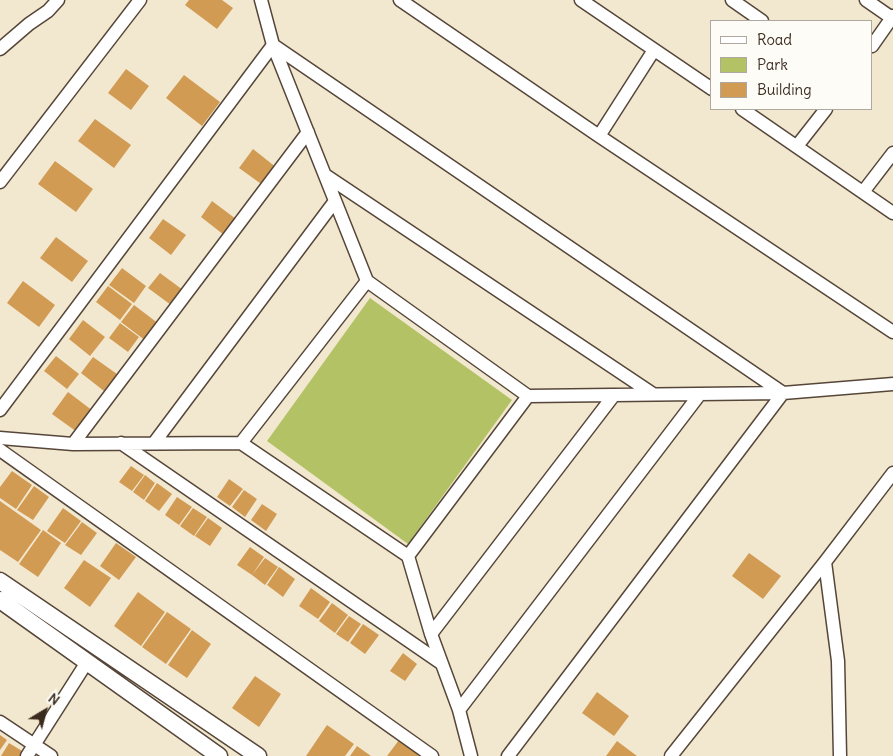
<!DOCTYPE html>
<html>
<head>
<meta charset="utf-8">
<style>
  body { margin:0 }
  #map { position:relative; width:893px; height:756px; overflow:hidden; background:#f2e8cf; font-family:Delius,sans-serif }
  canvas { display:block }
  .legend { position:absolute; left:710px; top:20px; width:162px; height:90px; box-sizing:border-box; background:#fdfcf7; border:1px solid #afa8a0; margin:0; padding:6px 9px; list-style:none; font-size:15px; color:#3b2a1e }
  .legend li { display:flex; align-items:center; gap:10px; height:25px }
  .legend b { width:25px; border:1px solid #afa8a0 }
  .north { position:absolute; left:20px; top:686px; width:50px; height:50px; -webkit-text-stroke:4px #fdfcf7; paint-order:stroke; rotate:37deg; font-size:14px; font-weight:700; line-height:20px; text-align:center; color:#3b2a1e }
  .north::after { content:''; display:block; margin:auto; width:18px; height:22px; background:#3b2a1e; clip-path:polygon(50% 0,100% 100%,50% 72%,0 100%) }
</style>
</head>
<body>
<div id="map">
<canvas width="893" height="756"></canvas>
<ul class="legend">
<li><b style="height:6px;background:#fff"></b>Road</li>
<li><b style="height:14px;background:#b3c265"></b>Park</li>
<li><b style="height:14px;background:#d29b54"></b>Building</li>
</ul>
<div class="north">N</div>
</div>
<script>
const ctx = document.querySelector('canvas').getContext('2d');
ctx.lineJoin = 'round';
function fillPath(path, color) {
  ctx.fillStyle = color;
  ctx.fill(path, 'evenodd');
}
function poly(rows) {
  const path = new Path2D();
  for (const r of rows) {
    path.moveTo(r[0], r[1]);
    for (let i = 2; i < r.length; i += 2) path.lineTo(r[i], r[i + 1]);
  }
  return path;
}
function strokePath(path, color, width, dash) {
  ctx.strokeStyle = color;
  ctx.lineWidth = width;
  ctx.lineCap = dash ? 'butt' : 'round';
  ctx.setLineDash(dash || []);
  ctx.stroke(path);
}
const green = poly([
  [370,298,512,400,408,544,267,441]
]);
const building = poly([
  [189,0,222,0,233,8,217,29,185,5],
  [126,69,149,86,131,110,108,93],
  [184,75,220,102,202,126,166,98],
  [95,119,131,145,114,168,78,141],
  [253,149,277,168,264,186,239,168],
  [55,161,93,189,76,212,38,184],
  [212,201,236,219,224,235,201,217],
  [163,219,186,235,171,255,149,238],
  [56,237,88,261,72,282,40,258],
  [122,268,146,286,134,303,109,285],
  [160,273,183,290,171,305,148,288],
  [23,281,55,305,39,327,7,303],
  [108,286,132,304,120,320,96,302],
  [134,305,159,324,146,341,121,322],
  [83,320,105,337,90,356,69,339],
  [120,323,139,337,128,352,109,338],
  [56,356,79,374,67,389,44,371],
  [93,357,117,374,104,391,81,373],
  [68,392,93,411,77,432,52,414],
  [131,466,144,475,132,491,119,482],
  [12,471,32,485,16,509,0,498,0,487],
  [145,475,155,483,144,500,133,492],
  [229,479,243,489,230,506,217,497],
  [157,483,172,494,159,511,145,501],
  [34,486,49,497,33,520,17,510],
  [244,490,257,499,245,517,232,507],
  [177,497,192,507,179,525,165,515],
  [0,501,41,530,18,562,0,550],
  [262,504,277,514,266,531,251,520],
  [63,508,81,521,65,543,47,531],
  [193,508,207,517,194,536,180,526],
  [208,518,222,528,210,546,195,536],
  [82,522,97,533,81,555,65,545],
  [43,530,61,543,38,577,19,564],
  [116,543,136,557,119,580,100,566],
  [250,547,264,557,252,575,237,565],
  [749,553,781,576,763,599,732,576],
  [265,558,278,567,265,585,252,575],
  [84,560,111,578,90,607,64,588],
  [279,567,295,579,283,597,267,585],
  [311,588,330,602,318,619,299,606],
  [138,592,165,612,141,646,114,626],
  [332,603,348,615,335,633,319,621],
  [167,612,191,629,166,664,142,647],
  [349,616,361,624,348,642,336,634],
  [363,624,379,635,365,654,350,643],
  [192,630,211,644,187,678,168,665],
  [403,653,417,664,405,681,390,671],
  [255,676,281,694,259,727,232,708],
  [597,692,629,716,614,736,582,713],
  [327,725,354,744,345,756,306,756],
  [0,735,7,740,0,750],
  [399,740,419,755,418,756,387,756],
  [617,741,637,756,606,756],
  [9,743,27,754,25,756,1,756],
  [357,746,371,756,350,756]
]);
const minor = poly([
  [261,0,273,45,367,281],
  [400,0,599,136,893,332],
  [581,0,712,89],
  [732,0,762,21],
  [866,0,892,18],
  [872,46,893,16],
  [0,49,29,24,48,11,58,0],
  [742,109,893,213],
  [599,136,654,50],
  [797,146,826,109],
  [325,175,653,394],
  [0,182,140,0],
  [863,192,893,153],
  [528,396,783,393,893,384],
  [0,410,273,45,783,393,508,756],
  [0,438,73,444,241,443,408,556,528,396,367,281,241,443],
  [121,443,441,663],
  [154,443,335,201],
  [73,444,308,132],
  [0,450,432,756],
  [408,556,431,634,459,710,471,756],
  [825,562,838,661,840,756],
  [431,634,614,395],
  [459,710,700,394],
  [0,722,51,756],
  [27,756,87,662],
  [671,756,825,562,893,473]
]);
const tertiary = poly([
  [0,581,258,756],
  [0,600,219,756]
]);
fillPath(green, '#b3c265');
fillPath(building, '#d29b54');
strokePath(minor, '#564639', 15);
strokePath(tertiary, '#564639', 19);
strokePath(minor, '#fff', 12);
strokePath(tertiary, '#fff', 16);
</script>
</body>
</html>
